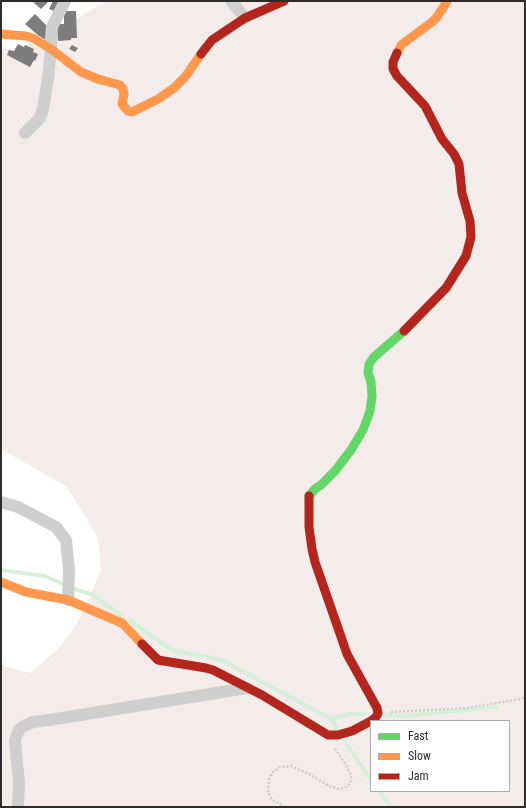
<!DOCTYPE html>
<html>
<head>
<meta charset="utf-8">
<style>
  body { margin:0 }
  #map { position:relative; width:526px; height:808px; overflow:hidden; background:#fff; font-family:"Roboto Condensed",sans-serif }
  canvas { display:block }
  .frame { position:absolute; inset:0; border:2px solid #2c2c2c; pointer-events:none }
  .legend { position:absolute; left:370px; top:720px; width:140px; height:72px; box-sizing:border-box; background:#fff; border:1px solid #ababab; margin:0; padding:5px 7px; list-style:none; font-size:12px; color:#2c2c2c }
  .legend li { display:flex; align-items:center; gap:8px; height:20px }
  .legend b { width:20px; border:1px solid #ababab }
</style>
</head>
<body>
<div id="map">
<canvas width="526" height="808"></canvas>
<div class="frame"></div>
<ul class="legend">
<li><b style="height:5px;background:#63d668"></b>Fast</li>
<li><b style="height:5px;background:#ff974d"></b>Slow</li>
<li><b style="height:5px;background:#b3261e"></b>Jam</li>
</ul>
</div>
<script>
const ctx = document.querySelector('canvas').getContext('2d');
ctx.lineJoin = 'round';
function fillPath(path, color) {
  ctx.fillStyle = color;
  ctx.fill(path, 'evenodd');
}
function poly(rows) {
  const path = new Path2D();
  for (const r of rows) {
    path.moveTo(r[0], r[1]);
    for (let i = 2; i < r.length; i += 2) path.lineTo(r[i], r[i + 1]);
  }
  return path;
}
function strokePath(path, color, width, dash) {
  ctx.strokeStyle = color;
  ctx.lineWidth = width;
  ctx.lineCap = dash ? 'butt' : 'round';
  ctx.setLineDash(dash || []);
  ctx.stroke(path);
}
const green = poly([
  [106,1,525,1,525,807,1,807,1,665,30,673,58,649,75,627,89,599,101,569,98,538,67,487,1,449,1,47,15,51,53,33],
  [371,721,509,721,509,791,371,791]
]);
const stream = poly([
  [1,570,45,576,75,589,93,595,102,602,121,615],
  [130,621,172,650,222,660,331,719,338,730],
  [385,715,404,716,497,707],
  [331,719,351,714,365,714],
  [343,738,371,781],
  [379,791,392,807]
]);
const building = poly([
  [32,1,49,1,41,9],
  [53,1,60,1,54,11,49,9],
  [64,11,76,11,77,38,71,38,71,40,58,41,57,24,64,24],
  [35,14,47,26,46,40,39,36,25,24],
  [18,44,24,47,25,45,34,49,33,52,38,54,35,61,34,60,30,67,7,55,9,50,14,51],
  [72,45,78,48,75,52,69,49]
]);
const path = poly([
  [391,712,468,708,525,698],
  [285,807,271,799,268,792,269,779,273,772,280,767,291,766,309,774,331,787,339,789,346,787,350,784,351,777,350,773,346,765,335,749]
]);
const street = poly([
  [231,1,245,18],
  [25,133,40,118,43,109,48,78,51,49,51,37,52,27,65,1],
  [1,502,18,507,56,527,66,540,69,570,68,600],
  [18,807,19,783,15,742,16,737,19,730,24,726,33,722,56,719,117,709,247,688]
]);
const fast = poly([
  [309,496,315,489,322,484,335,471,351,450,363,430,370,411,372,396,371,382,368,373,369,364,374,357,404,331]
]);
const slow = poly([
  [1,34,26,36,33,38,51,49,81,72,98,79,120,85,123,89,124,94,122,104,128,111,132,112,158,99,174,88,185,77,201,54],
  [397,53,401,45,432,22,437,17,447,1],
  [1,582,26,592,68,600,122,623,142,644]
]);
const jam = poly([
  [397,53,393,62,393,69,397,76,425,106,442,139,454,154,459,164,462,193,470,221,471,237,466,256,446,288,404,331],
  [201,54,212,40,245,18,284,1],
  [309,496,309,527,312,549,315,562,347,654,377,708,378,713,376,717,371,721],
  [142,644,158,660,206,668,213,670,262,695,328,735,338,735,352,731,371,721]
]);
fillPath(green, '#f3ecea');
strokePath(stream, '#d7f0da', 4);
fillPath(building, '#7d7d7d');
strokePath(path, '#cdcdcd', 2.5, [2, 2]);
strokePath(street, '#cfcfcf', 12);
strokePath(fast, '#63d668', 9);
strokePath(slow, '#ff974d', 9);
strokePath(jam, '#b3261e', 9);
</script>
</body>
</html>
